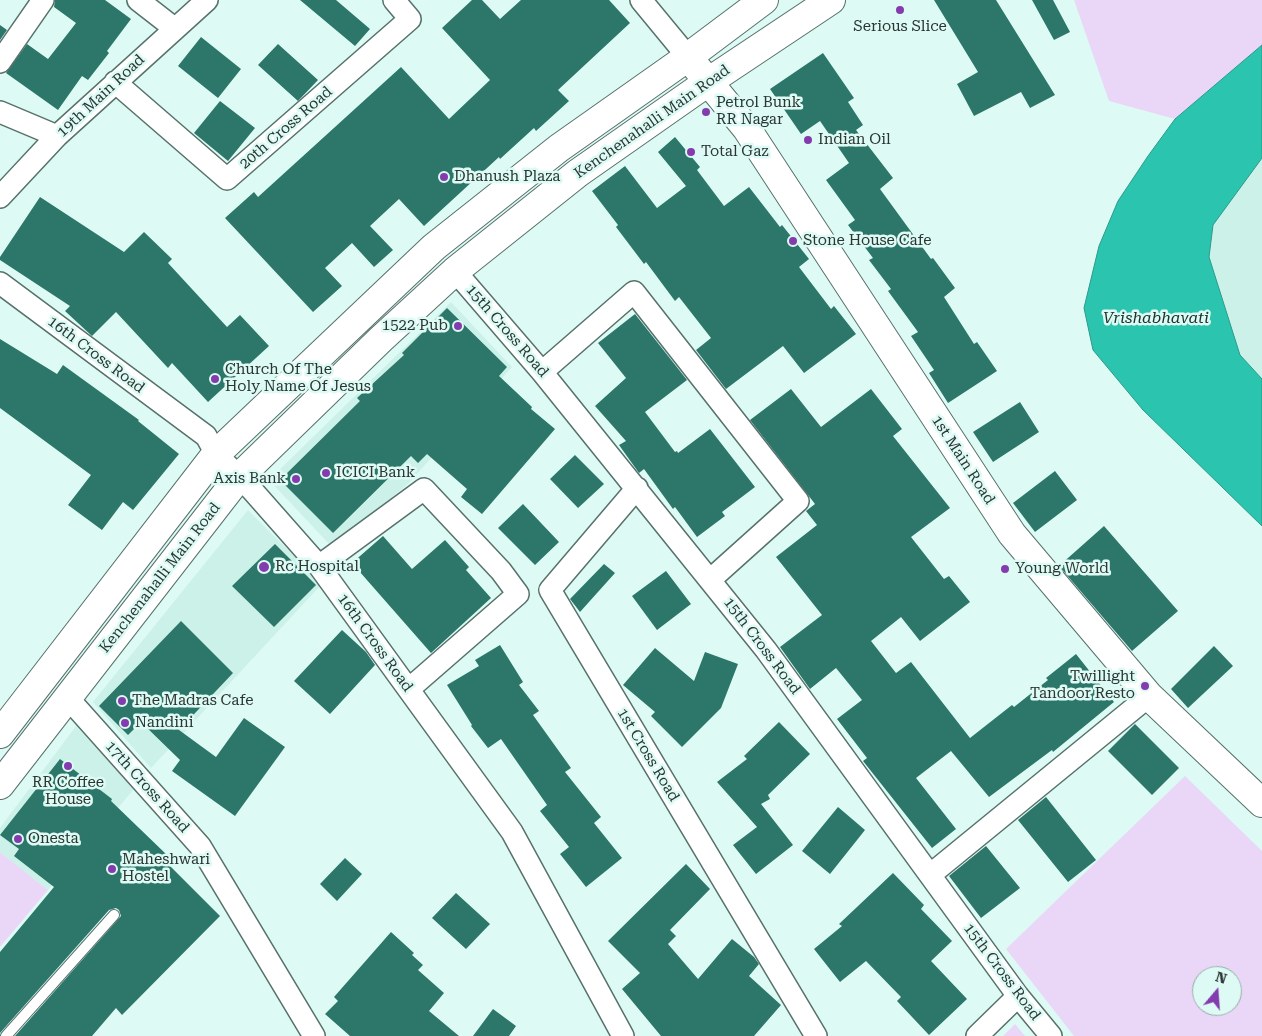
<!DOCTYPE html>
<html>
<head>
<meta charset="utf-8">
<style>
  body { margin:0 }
  #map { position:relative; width:1262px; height:1036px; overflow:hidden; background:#ddfbf4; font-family:"Roboto Serif",serif }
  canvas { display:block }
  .north { position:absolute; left:1192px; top:966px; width:50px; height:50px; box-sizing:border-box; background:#ddfbf4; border:1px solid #96aca7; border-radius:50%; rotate:18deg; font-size:14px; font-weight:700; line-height:20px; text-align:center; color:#2b3633 }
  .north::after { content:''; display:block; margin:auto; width:18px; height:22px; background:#833bad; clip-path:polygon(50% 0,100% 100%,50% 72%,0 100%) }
</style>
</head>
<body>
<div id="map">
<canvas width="1262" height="1036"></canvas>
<div class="north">N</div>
</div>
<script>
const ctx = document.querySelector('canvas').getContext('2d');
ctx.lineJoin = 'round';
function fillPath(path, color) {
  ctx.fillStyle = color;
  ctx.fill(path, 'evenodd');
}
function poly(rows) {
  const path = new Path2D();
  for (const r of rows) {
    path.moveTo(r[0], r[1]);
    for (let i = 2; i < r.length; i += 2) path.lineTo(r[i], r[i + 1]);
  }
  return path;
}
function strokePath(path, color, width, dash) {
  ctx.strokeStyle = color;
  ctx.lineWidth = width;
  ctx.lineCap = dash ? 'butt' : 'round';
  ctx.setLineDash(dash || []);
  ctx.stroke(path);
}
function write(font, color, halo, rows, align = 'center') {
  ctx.font = font + ' "Roboto Serif",serif';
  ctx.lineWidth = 5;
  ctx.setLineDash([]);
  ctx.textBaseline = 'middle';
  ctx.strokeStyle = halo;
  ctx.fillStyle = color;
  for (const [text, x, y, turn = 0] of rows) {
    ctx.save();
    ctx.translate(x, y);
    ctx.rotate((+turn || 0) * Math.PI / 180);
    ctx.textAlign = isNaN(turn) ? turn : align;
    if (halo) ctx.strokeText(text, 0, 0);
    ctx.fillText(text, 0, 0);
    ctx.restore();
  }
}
const built = poly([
  [1262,158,1262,379,1240,355,1209,257,1213,225],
  [451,302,512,367,408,484,332,547,269,480],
  [248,510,322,584,151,768,93,702],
  [76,726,134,789,48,890,0,852,0,828]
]);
const green = poly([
  [1074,0,1262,0,1262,45,1175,119,1109,101],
  [1185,776,1262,851,1262,1036,1074,1036,1006,949],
  [1202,976,1232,976,1232,1006,1202,1006],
  [0,852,48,890,0,947],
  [1015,1024,1025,1036,1003,1036]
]);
const water = poly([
  [1262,45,1262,158,1213,225,1209,257,1240,355,1262,379,1262,526,1143,410,1093,350,1084,308,1099,246,1118,201,1148,156,1175,119,1262,45]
]);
const building = poly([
  [55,0,105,0,131,19,107,51,109,53,88,80,82,76,58,110,6,73,27,44,48,59,76,23,54,7],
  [300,0,336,0,370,29,355,46],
  [472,0,482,0,500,19,521,0,609,0,630,23,558,90,569,101,536,131,534,128,500,159,499,157,424,226,399,199,370,226,393,250,374,267,352,243,325,268,342,286,313,312,225,218,254,192,258,197,401,67,449,119,490,80,442,28],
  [934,0,996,0,1055,95,1030,108,1021,92,974,116,957,84,978,72],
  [1032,0,1053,0,1070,32,1054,40],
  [0,25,7,30,0,40],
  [201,37,241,69,218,98,178,66],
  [278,44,318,80,298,101,258,65],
  [823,53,854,98,848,102,863,125,856,130,893,178,880,189,931,259,933,258,955,288,944,297,974,344,977,342,997,371,948,403,929,373,934,370,911,336,918,332,888,291,891,289,869,260,873,258,848,225,855,220,826,180,849,163,820,121,801,134,770,89],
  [220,101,255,128,228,161,194,133],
  [675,137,700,167,697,170,724,206,749,187,780,227,782,225,809,259,799,267,831,309,834,306,856,334,804,373,783,346,726,389,696,350,711,338,679,297,675,301,646,262,644,264,616,227,618,225,592,191,625,166,657,208,686,186,658,152],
  [40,197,124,252,144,232,172,259,168,263,227,327,240,315,269,346,208,402,172,363,168,368,116,312,92,336,65,311,70,306,0,260,0,257],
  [447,308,507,367,499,376,532,407,531,409,555,429,482,514,461,497,467,489,427,454,418,463,411,456,333,533,280,480,360,401,357,398,404,355,402,353],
  [635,314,687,380,645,412,675,452,677,451,678,453,710,429,755,487,722,512,725,516,697,537,675,507,673,509,644,469,639,473,619,445,626,441,595,406,626,378,598,343],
  [0,339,57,374,63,365,139,420,138,421,179,454,133,510,123,502,102,530,68,505,91,475,0,408],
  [791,389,821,427,871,389,902,429,893,436,950,508,911,537,944,579,949,576,970,602,920,641,901,617,871,641,896,673,911,662,970,738,1012,705,1014,707,1048,680,1046,678,1076,654,1114,702,1053,752,1052,750,989,797,951,751,916,778,956,829,932,848,863,761,867,758,837,719,862,700,836,668,810,689,780,647,822,615,776,557,817,525,806,511,815,504,750,420],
  [1020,402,1039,432,993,462,973,432],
  [575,455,604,484,578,508,550,479],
  [1055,471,1077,500,1035,532,1013,503],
  [523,504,559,542,535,565,498,528],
  [1104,526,1178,611,1132,651,1059,566],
  [383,536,412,569,445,540,469,567,466,570,491,598,431,653,352,563],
  [275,544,316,585,274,627,232,586],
  [604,564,615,573,580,612,570,599],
  [666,571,691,604,657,630,632,596],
  [181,621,233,673,179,730,216,757,244,718,285,747,235,816,172,771,180,760,141,722,128,735,99,706],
  [342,630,366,652,375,665,330,714,294,681],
  [500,645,523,682,519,685,539,711,533,715,571,768,565,772,601,817,594,823,622,858,586,887,560,854,569,847,540,811,547,805,501,739,488,748,471,726,472,725,447,685,479,666,475,660],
  [1214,646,1233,666,1188,708,1171,689],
  [655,648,694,681,705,652,738,664,721,708,682,747,651,716,655,712,623,685],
  [779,722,810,754,768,795,770,799,761,804,793,845,756,874,733,845,757,827,717,782,747,759,744,756],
  [1135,724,1179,768,1152,795,1108,751],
  [60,759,112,799,111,801,167,855,163,859,220,916,122,1015,116,1008,92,1036,15,1036,121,916,119,910,116,908,109,910,0,1033,0,952,54,887,14,856,19,849,0,835],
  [1046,797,1096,860,1068,882,1018,820],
  [838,807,865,830,830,874,802,851],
  [986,846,1020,888,981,918,949,876],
  [345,858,362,874,337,901,320,884],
  [686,864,710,889,670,930,676,936,668,944,698,979,732,939,754,957,759,964,749,976,781,1005,754,1036,661,1036,622,989,640,973,608,941],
  [893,873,924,905,921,909,952,941,931,961,967,999,929,1035,897,1001,901,997,866,961,840,982,814,949,842,926,839,924],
  [456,893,490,924,466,949,432,918],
  [391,932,414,953,412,955,423,965,418,970,444,993,429,1011,459,1036,350,1036,325,1014,338,1001,334,997],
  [493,1009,516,1026,509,1036,473,1036]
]);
const lane = poly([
  [6,1036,114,915]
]);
const street = poly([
  [138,0,174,28],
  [641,0,688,57],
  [0,62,43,0],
  [115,82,227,179,410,19,394,0],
  [0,112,57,136],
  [0,197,57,136,207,0],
  [455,271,542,372,766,650,1018,996,1051,1036],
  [0,283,206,436,216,454,252,490,319,566,512,832,623,1036],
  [542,372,634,292,798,501,710,580],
  [637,488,550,590,816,1036],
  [319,566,424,489,501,571,518,594,409,689],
  [67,697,200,846,314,1036],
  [930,875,1149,696],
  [977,1036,1018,996]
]);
const secondary = poly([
  [697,68,747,129,1012,534,1149,696,1262,803],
  [0,734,216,454,434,247,559,148,688,57,764,0],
  [0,785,239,477,381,339,455,271,578,173,708,82,831,0]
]);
const markers = [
  [900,10,5,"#833bad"],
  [706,112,5,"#833bad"],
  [808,140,5,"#833bad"],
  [691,152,5,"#833bad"],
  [444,177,5,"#833bad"],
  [793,241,5,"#833bad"],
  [458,326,5,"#833bad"],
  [215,379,5,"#833bad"],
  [326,473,5,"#833bad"],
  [296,479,5,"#833bad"],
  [264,567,6,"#833bad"],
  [1005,569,5,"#833bad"],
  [1145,686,5,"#833bad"],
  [122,701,5,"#833bad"],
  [125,723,5,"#833bad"],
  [68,766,5,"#833bad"],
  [18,839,5,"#833bad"],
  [112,869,5,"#833bad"]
];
const poiNames = [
  ["Serious Slice",900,27,"center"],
  ["Petrol Bunk",716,103],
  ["RR Nagar",716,120],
  ["Indian Oil",818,140],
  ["Total Gaz",701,152],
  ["Dhanush Plaza",454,177],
  ["Stone House Cafe",803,241],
  ["1522 Pub",448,326,"right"],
  ["Church Of The",225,370],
  ["Holy Name Of Jesus",225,387],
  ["ICICI Bank",336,473],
  ["Axis Bank",286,479,"right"],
  ["Rc Hospital",275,567],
  ["Young World",1015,569],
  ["Twillight",1135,677,"right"],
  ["Tandoor Resto",1135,694,"right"],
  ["The Madras Cafe",132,701],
  ["Nandini",135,723],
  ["RR Coffee",68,783,"center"],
  ["House",68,800,"center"],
  ["Onesta",28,839],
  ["Maheshwari",122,860],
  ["Hostel",122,877]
];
const streetNames = [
  ["19th Main Road",101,96,-43],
  ["Kenchenahalli Main Road",652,122,-35],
  ["20th Cross Road",286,128,-41],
  ["15th Cross Road",507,331,49],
  ["16th Cross Road",96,355,37],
  ["1st Main Road",963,460,57],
  ["Kenchenahalli Main Road",160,578,-52],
  ["16th Cross Road",375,643,54],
  ["15th Cross Road",762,646,53],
  ["1st Cross Road",648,755,59],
  ["17th Cross Road",147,787,48],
  ["15th Cross Road",1002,972,53]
];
const waterNames = [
  ["Vrishabhavati",1156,318]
];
fillPath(built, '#cbf1e8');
fillPath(green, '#ead7f8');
fillPath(water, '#2bc5af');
strokePath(water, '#2b9a8a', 1);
fillPath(building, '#2c766a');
strokePath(lane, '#57716b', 12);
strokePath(street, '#57716b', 24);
strokePath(secondary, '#57716b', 30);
strokePath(lane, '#fff', 10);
strokePath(street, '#fff', 21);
strokePath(secondary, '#fff', 28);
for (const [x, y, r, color] of markers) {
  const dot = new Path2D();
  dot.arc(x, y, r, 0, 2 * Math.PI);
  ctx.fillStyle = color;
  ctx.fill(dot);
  strokePath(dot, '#ddfbf4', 2);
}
write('15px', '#2b3633', '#ddfbf4', poiNames, 'left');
write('15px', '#2b3633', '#ddfbf4', streetNames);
write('italic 16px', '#1a312d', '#ddfbf4', waterNames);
</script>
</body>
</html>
